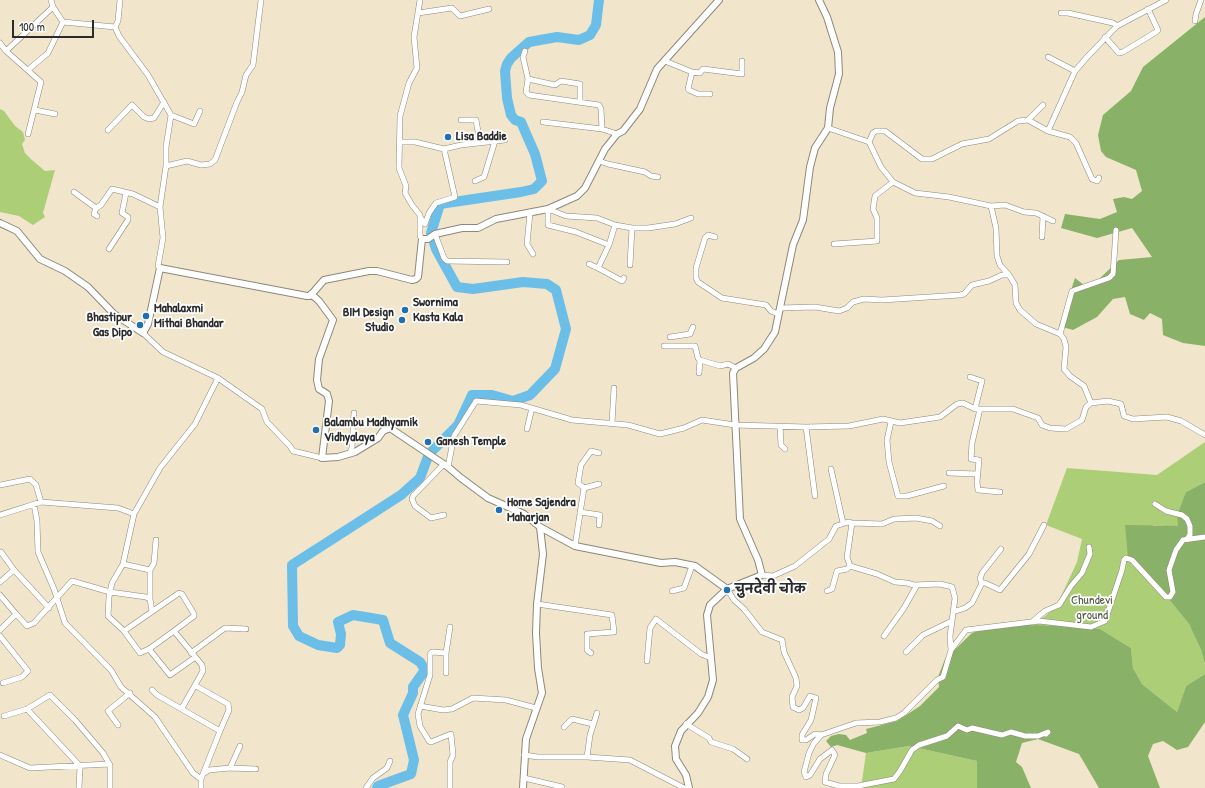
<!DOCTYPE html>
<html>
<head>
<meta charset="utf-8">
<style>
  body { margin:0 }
  #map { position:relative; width:1205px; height:788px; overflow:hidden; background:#f1e6cb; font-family:"Patrick Hand",sans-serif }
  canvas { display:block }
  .scale { position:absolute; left:12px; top:20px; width:82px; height:18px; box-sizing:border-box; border:2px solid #2b2b2b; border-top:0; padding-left:5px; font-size:12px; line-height:14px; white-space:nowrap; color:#2b2b2b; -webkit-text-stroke:3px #fff; paint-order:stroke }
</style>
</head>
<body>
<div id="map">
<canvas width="1205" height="788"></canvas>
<div class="scale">100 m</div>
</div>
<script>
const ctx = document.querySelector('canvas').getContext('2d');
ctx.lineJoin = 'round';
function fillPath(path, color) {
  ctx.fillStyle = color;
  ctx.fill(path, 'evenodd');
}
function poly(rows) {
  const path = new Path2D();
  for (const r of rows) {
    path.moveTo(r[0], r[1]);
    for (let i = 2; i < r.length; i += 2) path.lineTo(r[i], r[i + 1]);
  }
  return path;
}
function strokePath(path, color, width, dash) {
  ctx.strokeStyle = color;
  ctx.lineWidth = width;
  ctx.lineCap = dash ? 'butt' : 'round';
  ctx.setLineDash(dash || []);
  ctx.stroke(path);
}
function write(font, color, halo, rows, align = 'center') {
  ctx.font = font + ' "Patrick Hand","Playpen Sans Deva",sans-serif';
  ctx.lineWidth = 3.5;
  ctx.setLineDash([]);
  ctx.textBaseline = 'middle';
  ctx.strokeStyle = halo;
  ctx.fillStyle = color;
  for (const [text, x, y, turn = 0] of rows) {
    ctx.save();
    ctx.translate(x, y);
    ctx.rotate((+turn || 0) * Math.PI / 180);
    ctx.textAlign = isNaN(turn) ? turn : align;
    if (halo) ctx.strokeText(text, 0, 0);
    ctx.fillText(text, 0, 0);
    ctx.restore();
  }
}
const green = poly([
  [0,109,4,111,15,126,23,132,25,140,22,144,25,153,32,160,45,171,55,170,43,213,45,217,33,225,19,216,0,212],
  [1205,442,1205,482,1186,492,1178,527,1153,525,1155,582,1189,624,1201,650,1205,664,1205,674,1186,686,1177,712,1142,684,1133,668,1131,648,1100,629,1087,627,1033,626,1056,607,1077,562,1082,539,1046,525,1067,468,1157,475],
  [909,746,977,761,977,788,861,788,866,753]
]);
const forest = poly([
  [1205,17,1205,346,1183,343,1163,335,1162,319,1150,313,1144,320,1130,314,1125,297,1113,299,1097,317,1073,330,1059,326,1075,278,1084,285,1098,280,1119,260,1152,257,1132,228,1097,238,1061,228,1065,214,1100,219,1117,212,1113,199,1124,197,1132,199,1142,191,1136,170,1106,157,1101,151,1098,135,1103,115,1131,91,1143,67],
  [1205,482,1205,664,1201,650,1189,624,1155,582,1128,557,1125,525,1178,526,1177,516,1186,492],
  [997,624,1087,627,1100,629,1131,648,1133,668,1142,684,1177,712,1186,686,1205,674,1205,722,1188,747,1177,750,1163,741,1153,744,1148,756,1160,788,1099,788,1079,754,1038,739,1022,743,1016,762,1022,767,1031,788,977,788,977,761,909,746,866,753,837,745,831,747,826,741,831,736,839,734,846,735,850,740,867,733,866,729,897,721,920,706,939,687,938,677,945,659,972,633]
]);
const river = poly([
  [377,788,378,786,411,774,414,760,403,715,413,693,413,687,425,670,420,662,390,643,383,620,353,615,338,622,341,634,340,645,337,648,318,645,299,636,293,626,292,565,401,495,420,478,429,454,458,425,472,395,492,395,513,401,530,395,555,369,566,329,556,290,547,284,523,282,473,289,457,287,436,249,431,233,440,204,521,192,534,189,542,181,535,154,521,122,515,120,511,115,507,98,505,71,507,64,511,58,529,42,557,37,579,40,590,35,596,25,599,0]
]);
const minor = poly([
  [51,0,53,7,63,22,115,27,119,36,148,75,171,115,166,147,166,166,160,207,163,238,158,266,160,268],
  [420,0,414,37,417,68,409,83,400,116,399,168,406,186,405,193,412,205,420,215,420,236,422,239],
  [418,13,452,8,460,16,489,9],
  [1061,13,1068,13,1113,23,1117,26],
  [1195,21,1196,14,1201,0],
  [115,27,118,21,120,0],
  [1105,37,1119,53,1123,52,1156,32,1158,30,1148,9],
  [0,43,6,51,41,82,28,134],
  [6,51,53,7],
  [525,51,523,57,528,79,526,92,529,95,599,105,601,109,602,129,617,134],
  [1048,57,1075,71],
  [665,61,692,72,688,89,689,90,698,94,710,94],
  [28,70,48,53,63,22],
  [692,72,700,73,703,69,742,74,742,61],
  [528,79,555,85,561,81,580,84,580,102],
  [35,110,55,114],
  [171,115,194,124,200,111],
  [461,120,476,120,480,143],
  [1028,120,1043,105],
  [543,122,602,129],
  [828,128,869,142,873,133,876,131,885,131,922,159,932,159,962,144,989,139,1018,121,1028,120,1048,131,1070,137,1076,143,1092,179,1097,181,1099,178],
  [108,130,132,105,144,117,149,119,154,118,164,102],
  [1048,131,1075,71,1088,56,1117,26,1166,0],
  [399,142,415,142,444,149,461,145,505,140],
  [869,142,881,167,893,182],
  [599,161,608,164,645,172,651,176,658,177],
  [166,166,187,161,201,165,210,164,215,160,237,102,242,92,246,75,253,65,261,0],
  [475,181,484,177,495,141],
  [74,192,96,208,101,205,112,189,133,194,160,207],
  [991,206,996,228,997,256,1000,265,1009,275],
  [96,208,94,214,97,216],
  [530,213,527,244,533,254],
  [420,217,425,224,429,213,436,203,455,197,444,149],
  [615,225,609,245,576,232,548,225,548,209,566,216,597,218,615,225,632,228,648,228,675,224,691,218],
  [435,234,444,258,447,261,507,262],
  [715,237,708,235,705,238,696,268,696,278,698,282,722,298,766,305,771,311,778,314],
  [1042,237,1043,216],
  [834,244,877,241,877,218,873,209,875,196,893,182,915,193,949,197,991,206,1005,205,1024,212,1036,213,1053,221],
  [609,245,598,268,622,281,624,278],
  [109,249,128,220,128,217,122,213,126,193],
  [589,264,598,268],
  [630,265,632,228],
  [780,308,815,307,839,311,847,308,853,302,864,299,882,300,960,295,964,294,972,285,989,281,1002,275,1009,275,1015,285,1016,303,1020,310,1036,324,1060,334,1064,339,1066,347,1064,369,1070,376,1084,386,1091,403],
  [143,333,163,352,218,378,262,409,267,422,290,446,293,451,322,458],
  [1060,334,1072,291,1109,278,1113,274,1116,230],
  [670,337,690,334,693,327],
  [664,346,695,346,698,358,700,360,720,366,728,364,736,368],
  [699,373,700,360],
  [970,377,982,381,975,409],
  [980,409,972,443,971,459,979,460,977,482,978,490,1000,492],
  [891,422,887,440,889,462,898,496,907,496,944,486],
  [612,423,614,388],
  [780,426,781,445,785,449],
  [806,427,815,496],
  [527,429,532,408],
  [350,452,352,448,354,413],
  [444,464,413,496,412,499,415,506,431,518,444,515],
  [448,467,454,436,476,401,521,405,572,420,628,425,660,434,684,428,702,420,735,425,806,427,849,426,883,419,900,423,940,417,957,404,963,403,975,409,1013,409,1038,418,1042,425,1050,428,1066,429,1082,420,1086,407,1091,403,1108,401,1121,404,1124,416,1133,419,1167,417,1181,421,1205,435],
  [831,469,843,523],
  [949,473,977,474],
  [0,485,30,479,36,485,41,502],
  [584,488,578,483,581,465,591,451,599,453],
  [34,504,37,521,38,552,54,589,65,623,111,670,121,687,155,717,193,773,201,779,201,788],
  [1155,504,1166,511,1182,515,1187,519,1190,526,1190,535,1187,539],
  [580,512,600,515,599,525],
  [0,515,41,502,118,508,134,514],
  [852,523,882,524,894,519,916,518,932,521,940,526],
  [575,546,584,488,599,484],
  [1,552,14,570,49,608],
  [123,564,150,570,154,563,156,540],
  [762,575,773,576,795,566,829,539,836,526,848,522,852,523,847,557,850,566,877,574,895,582,907,583,914,585,940,584,952,587,955,598,950,636,951,650],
  [0,582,14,570],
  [982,583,980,579,982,573,1001,549],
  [727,589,734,600,744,609,762,632,782,640,784,652,796,678,797,686,792,697,793,707,799,710,803,708,810,696,816,698,811,720,802,735,802,740,806,740,815,734,821,735,856,723,880,722,896,718,904,713,937,680,943,677,951,650,966,630,1039,621,1091,627,1105,621,1122,570,1124,560,1126,558,1132,560,1166,597,1170,597,1173,592,1169,570,1176,550,1183,540,1205,537],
  [672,591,684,588,692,566],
  [827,591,832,589,837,571,847,569,850,566],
  [0,595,16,614],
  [150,599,150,570],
  [537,604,612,615,614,632,587,634,587,650,591,653],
  [953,612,965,608,972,603,982,583,985,583,1000,590,1029,554,1044,525],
  [1033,621,1045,611,1059,605,1061,602,1071,586,1082,573,1090,554,1089,547],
  [0,630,16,614,27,626,34,623,72,581,110,592,146,597,150,599,152,611],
  [124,631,179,593,182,594,194,614,194,616,174,631,202,665,203,671,182,708],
  [0,636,28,671,22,677,3,683],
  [884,636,904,608,917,585],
  [149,649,174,631],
  [906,652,923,635,952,621],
  [191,653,225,628,246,629],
  [446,653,432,652,430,654,430,675,418,714,420,726,429,741,431,742,451,734,453,755,450,762,450,788],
  [194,658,170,675,149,649,140,653,124,631,108,616,109,597,112,583,123,564,134,514,160,468,195,424,218,378],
  [647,661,650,628,656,619,701,654,711,658],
  [446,673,446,653,450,627],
  [196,686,228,704,229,710,220,731],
  [152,690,157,695,220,731,201,779],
  [420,706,443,710,452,709,473,698,506,700,536,708],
  [27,709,80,766,79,788],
  [4,716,27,709,50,695,75,720,103,753,110,765,110,788],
  [686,724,709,738,711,742,733,749,747,759],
  [118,725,108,711,130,693],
  [564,727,572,719,593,724],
  [821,735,814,743,809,753,804,772,806,777,810,775,820,759,832,750,835,755,826,774,825,782,839,786,858,786,894,779,900,771,912,750,919,745,947,736,958,726,967,730,972,728,1002,735,1011,732,1025,736,1038,736,1048,732,1046,734],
  [0,755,30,768,109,764],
  [524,755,538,757,587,757,630,760,684,788],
  [587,757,590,735,597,713],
  [230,768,256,769],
  [203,774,209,770,230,768,240,746],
  [524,778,562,787],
  [366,788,373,778,387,768,390,761]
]);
const tertiary = poly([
  [0,223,17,231,40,259,65,271,88,287,114,314,143,333,148,324,160,268,307,296,310,296,324,280,369,271,377,271,412,280,416,279,418,277,422,239,428,239,435,234,462,228,478,228,496,219,548,209,577,196,585,188,605,149,617,134,623,131,640,109,657,69,719,0],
  [311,294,319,301,333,320,319,359,317,380,319,389,327,394,329,401,322,458,338,457,355,452,378,438,383,431,390,428,448,467,461,478,488,498,524,514,540,527,575,546,661,563,675,562,695,566,727,589],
  [523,788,526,739,542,693,538,668,536,633,537,604,543,554,540,527],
  [689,788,686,775,676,759,675,746,681,731,698,713,708,697,713,680,707,615,710,605,727,589,762,575,758,560,740,519,733,373,736,368,754,358,764,349,775,332,793,245,803,220,810,167,815,148,828,128,830,108,839,74,838,52,827,17,819,0]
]);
const markers = [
  [448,137,4,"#1f6fb2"],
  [405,310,4,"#1f6fb2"],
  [146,316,4,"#1f6fb2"],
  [402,320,4,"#1f6fb2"],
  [140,325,4,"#1f6fb2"],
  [316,430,4,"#1f6fb2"],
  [428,442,4,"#1f6fb2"],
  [499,510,4,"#1f6fb2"],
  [727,590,4,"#1f6fb2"]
];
const poiNames = [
  ["Lisa Baddie",456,137],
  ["Swornima",413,303],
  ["Kasta Kala",413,318],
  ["Mahalaxmi",154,309],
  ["Mithai Bhandar",154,324],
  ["BIM Design",394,313,"right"],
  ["Studio",394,328,"right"],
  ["Bhastipur",132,318,"right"],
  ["Gas Dipo",132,333,"right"],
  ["Balambu Madhyamik",324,423],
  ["Vidhyalaya",324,438],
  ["Ganesh Temple",436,442],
  ["Home Sajendra",507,503],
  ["Maharjan",507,518],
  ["चुनदेवी चोक",735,590]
];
const parkNames = [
  ["Chundevi",1092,601],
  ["ground",1092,616]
];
fillPath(green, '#acce76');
fillPath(forest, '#89b167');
strokePath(river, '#6bbee7', 10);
strokePath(minor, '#8e887b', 6);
strokePath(tertiary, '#8e887b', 8);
strokePath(minor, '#fff', 5);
strokePath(tertiary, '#fff', 6);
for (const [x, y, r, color] of markers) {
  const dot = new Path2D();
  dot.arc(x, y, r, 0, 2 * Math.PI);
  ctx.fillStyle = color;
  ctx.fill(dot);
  strokePath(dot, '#fff', 1.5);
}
write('bold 13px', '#2b2b2b', '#fff', poiNames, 'left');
write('13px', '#525c42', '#fff', parkNames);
</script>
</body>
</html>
